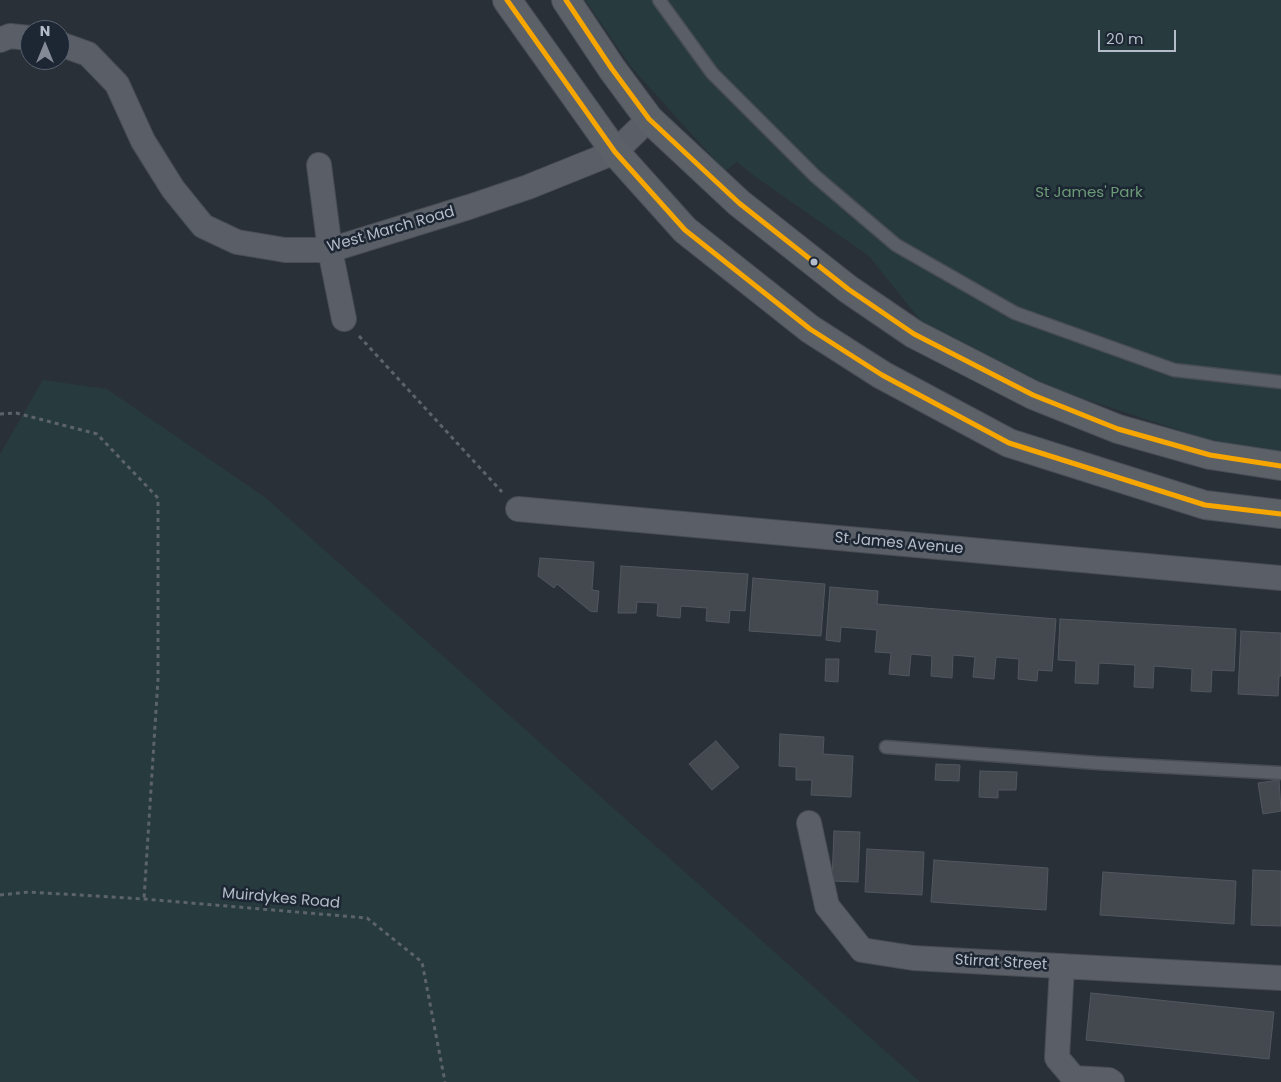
<!DOCTYPE html>
<html>
<head>
<meta charset="utf-8">
<style>
  body { margin:0 }
  #map { position:relative; width:1281px; height:1082px; overflow:hidden; background:#2a3038; font-family:Poppins,sans-serif }
  canvas { display:block }
  .north { position:absolute; left:20px; top:20px; width:50px; height:50px; box-sizing:border-box; background:#1d2633; border:1px solid #59626f; border-radius:50%; rotate:0deg; font-size:14px; font-weight:700; line-height:20px; text-align:center; color:#b4bcc9 }
  .north::after { content:''; display:block; margin:auto; width:18px; height:22px; background:#848b96; clip-path:polygon(50% 0,100% 100%,50% 72%,0 100%) }
  .scale { position:absolute; left:1098px; top:30px; width:78px; height:22px; box-sizing:border-box; border:2px solid #b4bcc9; border-top:0; padding-left:6px; font-size:15px; line-height:18px; white-space:nowrap; color:#b4bcc9; -webkit-text-stroke:4px #1d2633; paint-order:stroke }
</style>
</head>
<body>
<div id="map">
<canvas width="1281" height="1082"></canvas>
<div class="north">N</div>
<div class="scale">20 m</div>
</div>
<script>
const ctx = document.querySelector('canvas').getContext('2d');
ctx.lineJoin = 'round';
function fillPath(path, color) {
  ctx.fillStyle = color;
  ctx.fill(path, 'evenodd');
}
function poly(rows) {
  const path = new Path2D();
  for (const r of rows) {
    path.moveTo(r[0], r[1]);
    for (let i = 2; i < r.length; i += 2) path.lineTo(r[i], r[i + 1]);
  }
  return path;
}
function strokePath(path, color, width, dash) {
  ctx.strokeStyle = color;
  ctx.lineWidth = width;
  ctx.lineCap = dash ? 'butt' : 'round';
  ctx.setLineDash(dash || []);
  ctx.stroke(path);
}
function write(font, color, halo, rows, align = 'center') {
  ctx.font = font + ' Poppins,sans-serif';
  ctx.lineWidth = 5;
  ctx.setLineDash([]);
  ctx.textBaseline = 'middle';
  ctx.strokeStyle = halo;
  ctx.fillStyle = color;
  for (const [text, x, y, turn = 0] of rows) {
    ctx.save();
    ctx.translate(x, y);
    ctx.rotate((+turn || 0) * Math.PI / 180);
    ctx.textAlign = isNaN(turn) ? turn : align;
    if (halo) ctx.strokeText(text, 0, 0);
    ctx.fillText(text, 0, 0);
    ctx.restore();
  }
}
const green = poly([
  [585,0,1281,0,1281,453,1212,441,1075,396,982,357,921,321,869,256,757,178,737,162,725,171,632,68],
  [43,380,107,389,266,498,920,1082,0,1082,0,454]
]);
const building = poly([
  [540,558,594,562,592,590,599,591,597,612,590,611,557,584,554,588,538,576,540,558],
  [621,566,748,574,745,611,730,610,729,623,706,621,707,608,681,606,680,618,657,616,658,603,637,602,636,613,618,613,621,566],
  [753,578,825,584,821,636,749,631,753,578],
  [830,587,878,591,877,604,1056,619,1052,671,1038,670,1037,681,1018,679,1019,659,996,657,994,679,973,677,975,657,953,655,952,678,931,676,932,656,911,654,909,676,889,674,891,653,875,652,877,630,841,627,840,642,826,640,830,587],
  [1060,619,1236,629,1234,671,1212,670,1211,692,1191,691,1192,669,1154,666,1153,688,1134,687,1135,665,1099,663,1098,684,1075,683,1076,661,1058,660,1060,619],
  [1241,631,1281,633,1281,676,1279,676,1278,696,1238,694,1241,631],
  [826,659,839,659,838,682,825,681,826,659],
  [780,734,824,737,823,754,853,756,851,797,811,795,812,780,796,780,796,767,779,766,780,734],
  [716,741,739,767,712,790,689,764,716,741],
  [936,764,960,765,959,781,935,780,936,764],
  [980,771,1017,772,1016,790,998,790,998,798,979,797,980,771],
  [1279,780,1281,811,1263,814,1258,783,1279,780],
  [834,831,860,832,858,882,832,881,834,831],
  [867,849,924,852,922,895,865,892,867,849],
  [934,860,1048,868,1046,910,931,902,934,860],
  [1253,870,1281,871,1281,926,1251,925,1253,870],
  [1103,872,1236,881,1234,924,1100,915,1103,872],
  [1091,993,1274,1012,1269,1059,1086,1040,1091,993]
]);
const path = poly([
  [359,336,502,492],
  [0,414,16,413,97,434,158,498,158,679,144,899],
  [0,895,29,892,144,899,367,918,422,962,445,1082]
]);
const service = poly([
  [659,0,712,73,815,176,896,245,1015,313,1174,370,1281,382],
  [886,747,1097,763,1281,773]
]);
const minor = poly([
  [0,40,10,36,30,38],
  [60,44,88,54,117,84,143,141,173,189,203,226,237,242,285,250,330,250,469,207,528,187,615,152,649,119],
  [319,165,330,250,344,319],
  [518,509,1281,578],
  [809,823,827,906,862,950,913,958,1281,978],
  [1062,966,1057,1058,1074,1078,1109,1080,1112,1082]
]);
const primary = poly([
  [507,0,615,152,685,230,810,329,882,375,1009,443,1205,505,1281,514],
  [566,0,612,69,649,119,739,203,848,289,914,334,1033,395,1118,429,1210,455,1281,466]
]);
const bus1 = poly([
  [507,0,615,152,685,230,810,329,882,375,1009,443,1205,505,1281,514],
  [566,0,612,69,649,119,739,203,848,289,914,334,1033,395,1118,429,1210,455,1281,466]
]);
const markers = [
  [814,262,4.5,"#b4bcc9"]
];
const parkNames = [
  ["St James' Park",1089,193]
];
const streetNames = [
  ["West March Road",391,230,-16],
  ["St James Avenue",899,544,5],
  ["Muirdykes Road",281,899,5],
  ["Stirrat Street",1001,963,3]
];
fillPath(green, '#273a3e');
fillPath(building, '#444950');
strokePath(building, '#52575f', 1);
strokePath(service, '#484c53', 15);
strokePath(minor, '#484c53', 26);
strokePath(primary, '#484c55', 30);
strokePath(path, '#5d636a', 3, [4, 4]);
strokePath(service, '#5a5e66', 12);
strokePath(minor, '#5a5e66', 24);
strokePath(primary, '#5c6168', 28);
strokePath(bus1, '#f7a600', 5);
for (const [x, y, r, color] of markers) {
  const dot = new Path2D();
  dot.arc(x, y, r, 0, 2 * Math.PI);
  ctx.fillStyle = color;
  ctx.fill(dot);
  strokePath(dot, '#1d2633', 2);
}
write('15px', '#6b9a76', '#1d2633', parkNames);
write('15px', '#b4bcc9', '#1d2633', streetNames);
</script>
</body>
</html>
